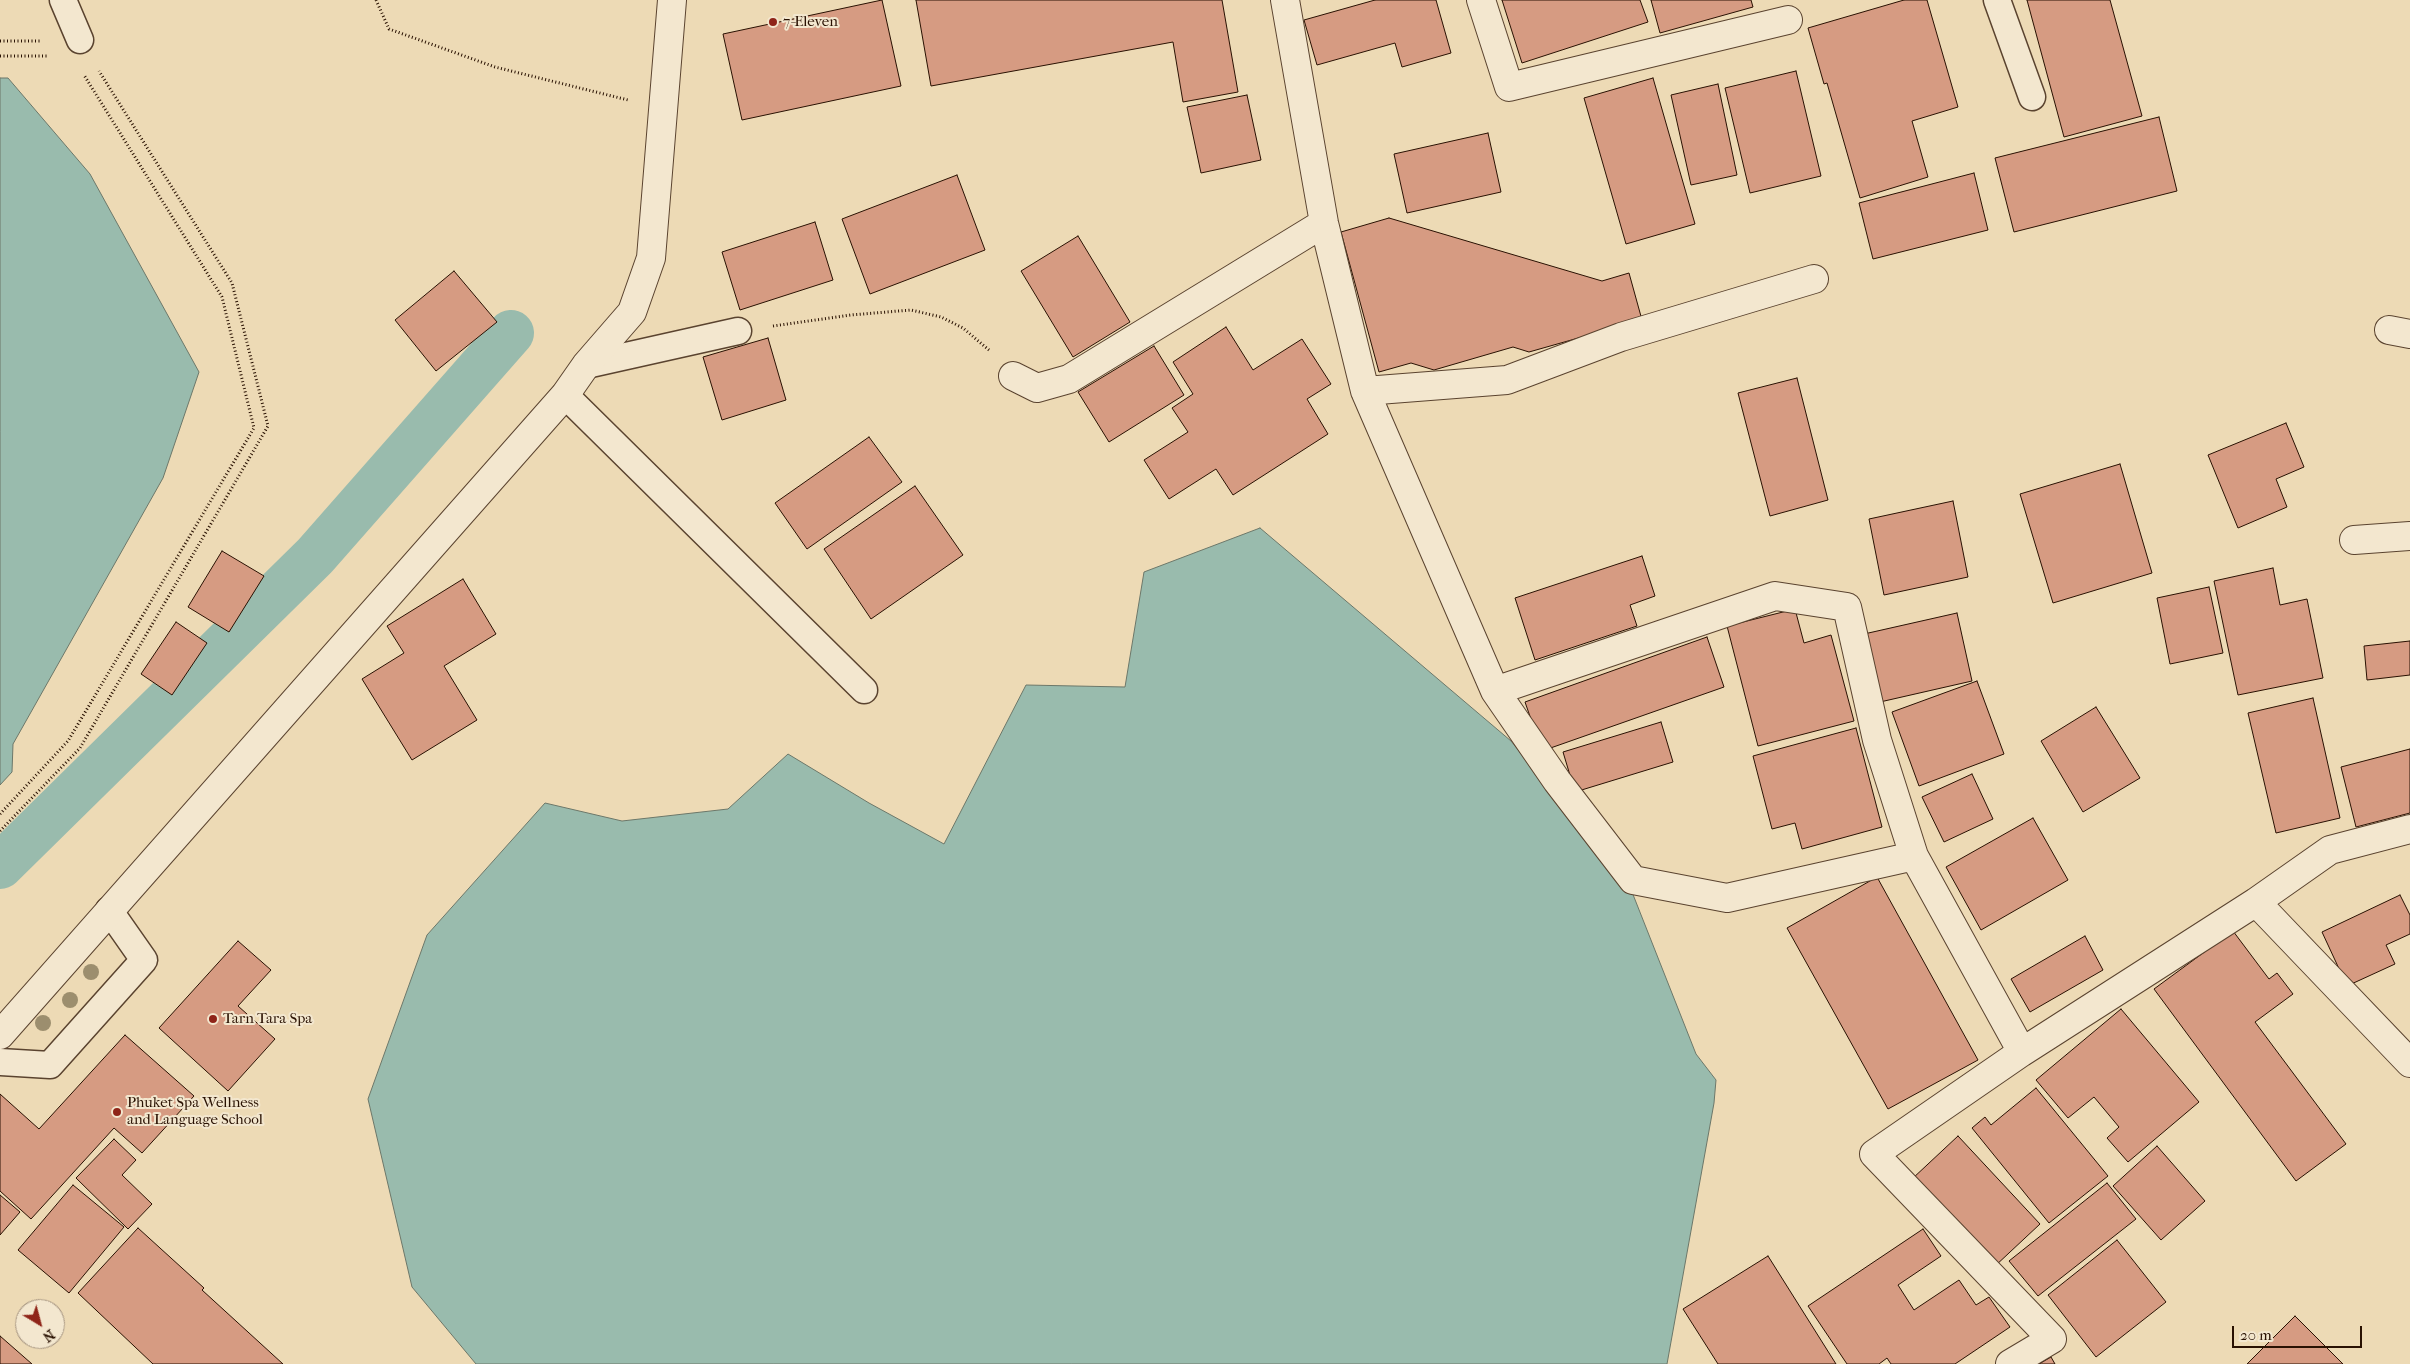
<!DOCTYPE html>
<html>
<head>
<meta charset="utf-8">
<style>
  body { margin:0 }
  #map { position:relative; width:2410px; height:1364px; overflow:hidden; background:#eddab5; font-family:"IM FELL French Canon",serif }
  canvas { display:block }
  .north { position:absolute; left:15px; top:1299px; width:50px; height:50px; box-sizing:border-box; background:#f3e7cf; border:1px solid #a2917d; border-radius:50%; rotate:143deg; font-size:14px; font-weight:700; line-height:20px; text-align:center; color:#291102 }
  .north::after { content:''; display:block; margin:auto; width:18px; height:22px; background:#8f2418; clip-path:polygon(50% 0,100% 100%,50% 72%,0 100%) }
  .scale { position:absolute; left:2232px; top:1326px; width:130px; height:22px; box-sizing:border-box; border:2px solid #291102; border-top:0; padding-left:6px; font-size:15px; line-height:18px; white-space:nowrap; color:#291102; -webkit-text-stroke:4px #f3e7cf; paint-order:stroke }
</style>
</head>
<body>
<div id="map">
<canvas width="2410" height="1364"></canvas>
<div class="north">N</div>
<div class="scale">20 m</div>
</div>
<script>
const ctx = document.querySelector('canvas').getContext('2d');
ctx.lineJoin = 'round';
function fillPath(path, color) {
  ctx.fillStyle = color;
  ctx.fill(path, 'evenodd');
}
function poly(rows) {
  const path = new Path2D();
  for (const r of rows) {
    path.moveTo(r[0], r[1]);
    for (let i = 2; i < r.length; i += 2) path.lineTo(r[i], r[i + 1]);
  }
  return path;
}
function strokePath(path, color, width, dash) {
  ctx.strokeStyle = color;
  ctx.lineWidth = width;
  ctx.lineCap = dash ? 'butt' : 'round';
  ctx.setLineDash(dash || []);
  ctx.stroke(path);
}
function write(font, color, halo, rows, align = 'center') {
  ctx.font = font + ' "IM FELL French Canon",serif';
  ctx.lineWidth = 4;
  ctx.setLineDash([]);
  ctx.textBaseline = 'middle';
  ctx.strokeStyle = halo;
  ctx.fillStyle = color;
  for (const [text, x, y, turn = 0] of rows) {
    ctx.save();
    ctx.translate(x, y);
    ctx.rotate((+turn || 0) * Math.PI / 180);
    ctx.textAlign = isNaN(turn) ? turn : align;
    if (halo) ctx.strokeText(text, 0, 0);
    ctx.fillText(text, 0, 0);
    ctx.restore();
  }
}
const water = poly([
  [0,78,8,78,90,174,199,372,163,478,13,744,12,772,0,785,0,78],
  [1260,528,1511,741,1632,892,1696,1054,1716,1080,1714,1103,1667,1364,476,1364,412,1287,368,1099,427,935,545,803,622,821,728,809,788,754,869,803,944,844,1026,685,1125,687,1144,572,1260,528]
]);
const canal = poly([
  [0,866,315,556,511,333]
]);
const building = poly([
  [882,0,901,86,742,120,723,34,882,0],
  [916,0,1222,0,1238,92,1183,102,1173,42,931,86,916,0],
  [1375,0,1436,0,1451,53,1402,67,1395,43,1317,65,1304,20,1375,0],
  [1502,0,1640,0,1648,22,1522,63,1502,0],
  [1651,0,1751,0,1753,7,1660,33,1651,0],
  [1904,0,1927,0,1958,107,1912,121,1928,177,1860,198,1827,83,1824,84,1808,28,1904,0],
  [2027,0,2110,0,2142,116,2064,137,2027,0],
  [1796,71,1821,176,1750,193,1725,88,1796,71],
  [1653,78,1695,224,1626,244,1584,98,1653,78],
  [1718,84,1737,175,1691,185,1671,95,1718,84],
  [1247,95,1261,160,1201,173,1187,107,1247,95],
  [2159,117,2177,191,2014,232,1995,158,2159,117],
  [1488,133,1501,192,1407,213,1394,154,1488,133],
  [1974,173,1988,230,1873,259,1859,203,1974,173],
  [957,175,985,250,870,294,842,219,957,175],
  [1389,218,1602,281,1629,273,1642,320,1529,352,1513,347,1434,370,1411,363,1379,372,1341,232,1389,218],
  [815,222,833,280,740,310,722,252,815,222],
  [1078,236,1130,322,1073,357,1021,271,1078,236],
  [454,271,497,322,436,371,395,320,454,271],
  [1226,327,1253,370,1302,339,1331,384,1307,399,1328,434,1233,495,1216,469,1169,499,1144,460,1188,432,1172,408,1193,394,1173,362,1226,327],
  [768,338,786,400,722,420,703,357,768,338],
  [1154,346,1184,395,1109,442,1078,392,1154,346],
  [1797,378,1828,500,1770,516,1738,393,1797,378],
  [2286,423,2304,467,2276,479,2287,507,2238,528,2208,455,2286,423],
  [869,437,902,482,807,549,775,503,869,437],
  [2120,464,2152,573,2053,603,2020,494,2120,464],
  [915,486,963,555,871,619,824,549,915,486],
  [1953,501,1968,577,1884,595,1869,519,1953,501],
  [222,551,264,576,229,632,188,607,222,551],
  [1642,556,1655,596,1630,605,1637,626,1535,660,1515,598,1642,556],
  [2273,568,2280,605,2307,599,2323,678,2238,695,2214,581,2273,568],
  [463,579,496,634,444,666,477,720,412,760,362,679,404,653,387,626,463,579],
  [2209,587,2223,653,2170,664,2157,598,2209,587],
  [1795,609,1804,643,1831,635,1854,721,1758,746,1727,626,1795,609],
  [1957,613,1972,681,1880,702,1864,634,1957,613],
  [176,622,207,643,172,695,141,674,176,622],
  [1707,637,1724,687,1542,751,1525,702,1707,637],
  [2410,641,2410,675,2367,680,2364,646,2410,641],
  [1977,681,2004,754,1919,786,1892,712,1977,681],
  [2313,698,2340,818,2276,833,2248,713,2313,698],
  [2096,707,2140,778,2083,812,2041,741,2096,707],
  [1661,722,1673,762,1575,792,1563,752,1661,722],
  [1856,728,1882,827,1802,849,1795,823,1772,829,1753,756,1856,728],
  [2410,749,2410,813,2356,827,2341,767,2410,749],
  [1972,774,1993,819,1944,842,1922,797,1972,774],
  [2033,818,2068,880,1981,930,1946,867,2033,818],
  [1877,877,1978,1060,1888,1109,1787,928,1877,877],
  [2400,895,2410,915,2410,934,2386,945,2395,964,2347,986,2322,932,2400,895],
  [2233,931,2269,979,2277,973,2293,994,2255,1022,2346,1144,2296,1181,2154,989,2233,931],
  [2085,936,2103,970,2030,1012,2011,979,2085,936],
  [238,941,271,970,238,1006,275,1039,228,1091,159,1028,238,941],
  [2121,1009,2199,1102,2128,1162,2107,1138,2119,1127,2094,1097,2068,1118,2036,1080,2121,1009],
  [125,1035,194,1096,142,1153,114,1128,31,1219,0,1191,0,1094,39,1129,125,1035],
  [2036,1088,2108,1176,2049,1223,1972,1128,1985,1117,1991,1125,2036,1088],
  [1958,1136,2040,1224,1994,1267,1912,1179,1958,1136],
  [114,1139,136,1160,122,1175,152,1204,128,1229,76,1178,114,1139],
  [2157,1146,2205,1201,2161,1240,2113,1186,2157,1146],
  [2107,1183,2136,1219,2038,1296,2009,1261,2107,1183],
  [73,1185,124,1227,69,1293,18,1250,73,1185],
  [0,1195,20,1212,0,1235,0,1195],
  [138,1228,204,1288,202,1290,283,1364,153,1364,78,1293,138,1228],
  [1923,1229,1941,1256,1898,1285,1914,1310,1959,1280,1976,1305,1989,1297,2010,1327,1955,1364,1891,1364,1887,1358,1879,1364,1847,1364,1808,1306,1923,1229],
  [2117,1240,2166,1302,2096,1357,2048,1295,2117,1240],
  [1768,1256,1836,1364,1718,1364,1683,1309,1768,1256],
  [2295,1316,2343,1364,2247,1364,2295,1316],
  [0,1336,32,1364,0,1364,0,1336],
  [2051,1357,2055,1364,2039,1364,2051,1357]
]);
const path = poly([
  [376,0,389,29,495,67,628,100],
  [0,41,42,41],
  [0,56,47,56],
  [773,326,851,315,911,310,941,317,963,328,989,350],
  [0,814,68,741,254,428,222,297,84,75],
  [0,831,80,748,268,426,232,283,99,71]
]);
const service = poly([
  [63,0,80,40],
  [1997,0,2032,97],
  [586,365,738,331],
  [565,395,864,690],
  [0,1062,50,1065,144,960,109,910]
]);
const minor = poly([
  [1285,0,1324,223,1365,391,1495,691,1557,781,1633,880,1727,898,1914,856,2022,1052,2256,902,2410,1063],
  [1481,0,1509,87,1788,20],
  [2389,330,2410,334],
  [1013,376,1037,388,1069,379,1324,223],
  [1365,391,1507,380,1621,337,1814,279],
  [2354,540,2410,536],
  [1495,691,1775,596,1847,607,1877,740,1914,856],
  [2256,902,2330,850,2410,829],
  [0,1035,565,395,586,365,632,312,651,258,672,0],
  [2010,1364,2052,1339,1874,1154,2022,1052]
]);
const trees = [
  [91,972],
  [70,1000],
  [43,1023]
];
const markers = [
  [773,22,5,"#8f2418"],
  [213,1019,5,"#8f2418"],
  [117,1112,5,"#8f2418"]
];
const poiNames = [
  ["7-Eleven",783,22],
  ["Tarn Tara Spa",223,1019],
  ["Phuket Spa Wellness",127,1103],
  ["and Language School",127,1120]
];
fillPath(water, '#99bbad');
strokePath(water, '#6c7769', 1);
strokePath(canal, '#99bbad', 46);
fillPath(building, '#d69b82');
strokePath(building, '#291102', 1);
strokePath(service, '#5a432f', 29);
strokePath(minor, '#5a432f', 30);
strokePath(path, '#291102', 3, [1, 2.5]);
strokePath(service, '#f3e7cf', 26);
strokePath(minor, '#f3e7cf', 28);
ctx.fillStyle = '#9c8e6e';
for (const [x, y] of trees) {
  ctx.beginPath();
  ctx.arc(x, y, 8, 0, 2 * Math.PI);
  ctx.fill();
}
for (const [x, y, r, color] of markers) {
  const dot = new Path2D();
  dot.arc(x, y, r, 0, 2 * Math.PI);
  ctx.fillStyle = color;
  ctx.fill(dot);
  strokePath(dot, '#f3e7cf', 2);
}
write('15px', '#291102', '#f3e7cf', poiNames, 'left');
</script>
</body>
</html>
